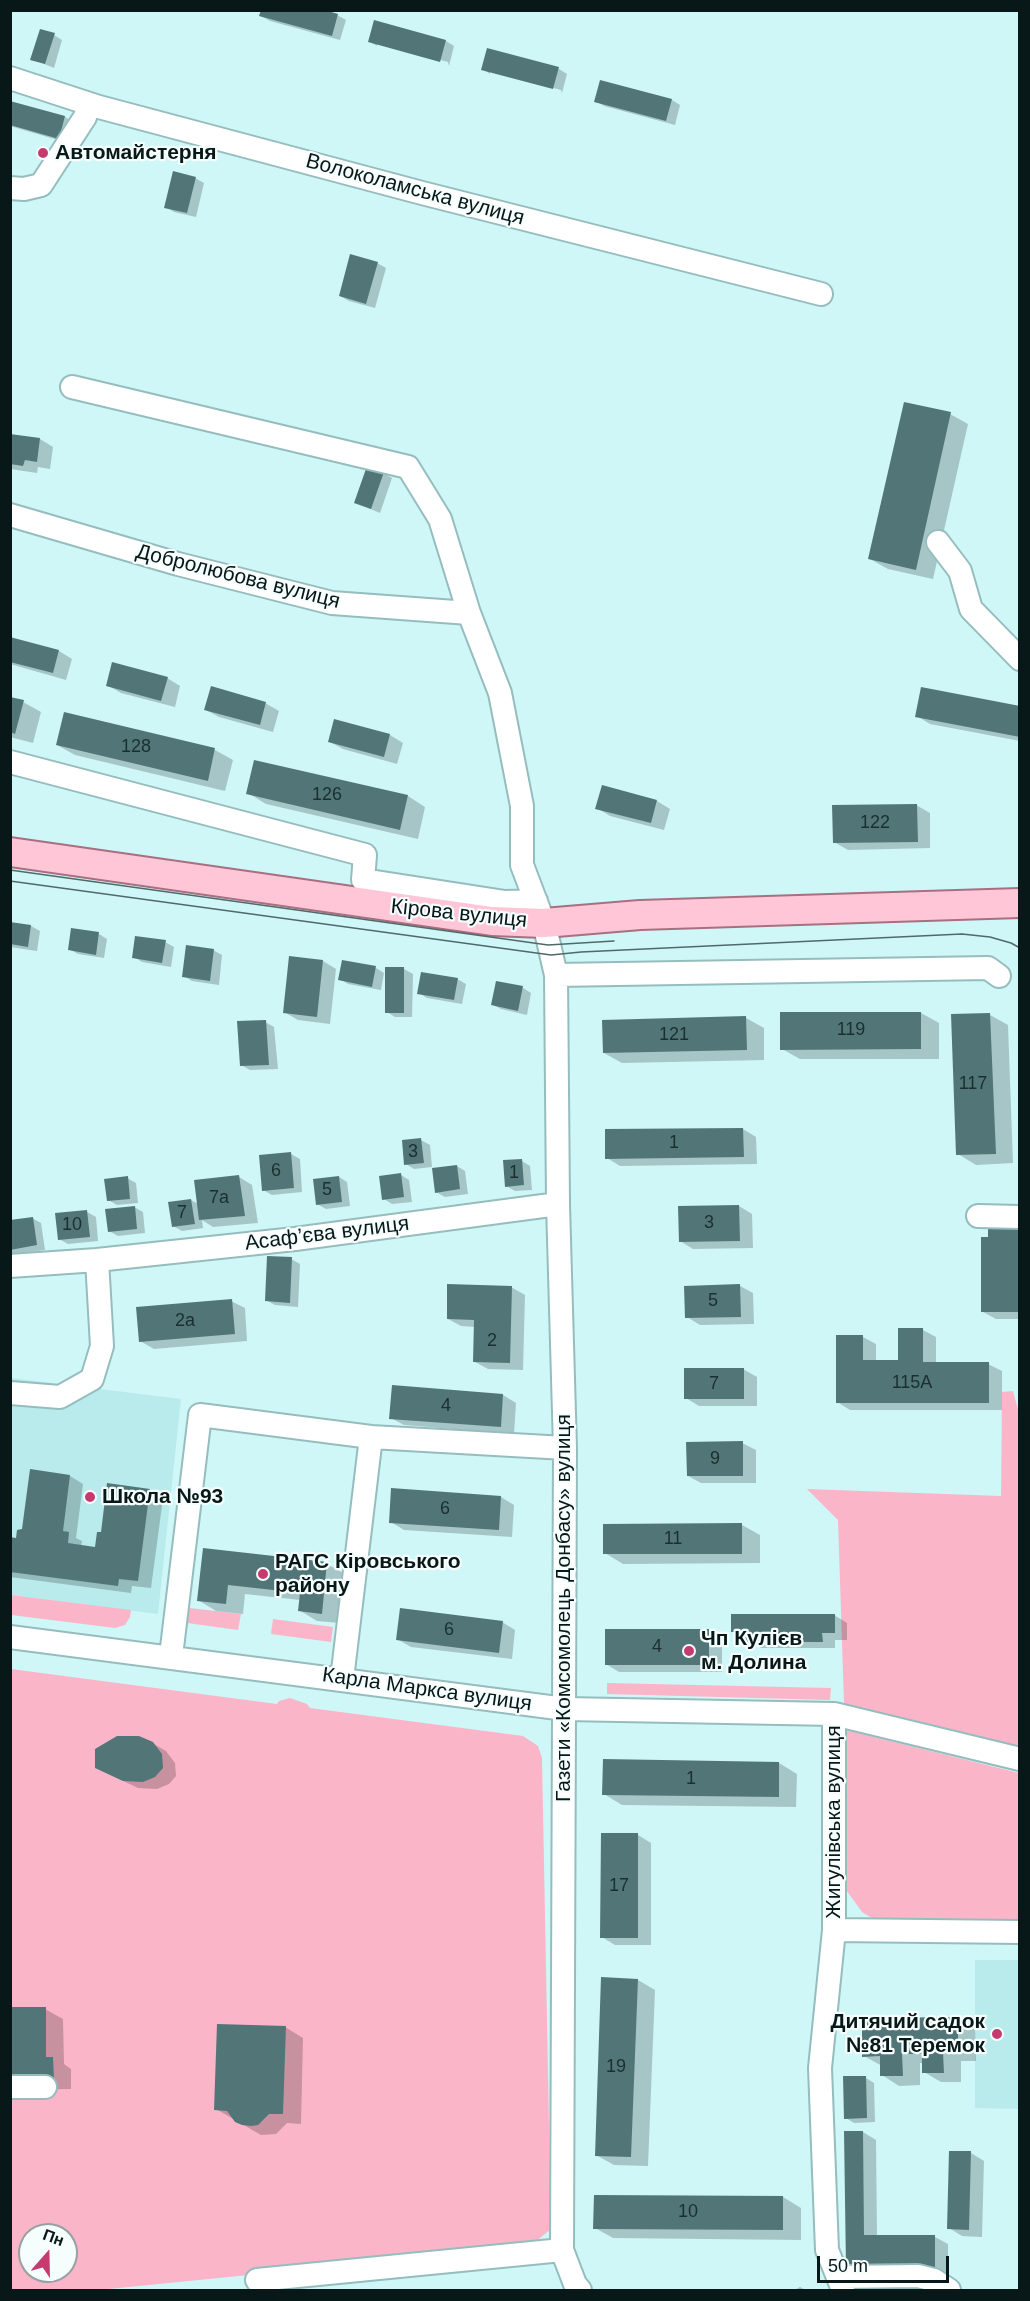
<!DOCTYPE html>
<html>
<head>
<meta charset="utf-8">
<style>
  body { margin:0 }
  #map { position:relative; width:1030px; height:2301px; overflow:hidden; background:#cff7f8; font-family:Arial,sans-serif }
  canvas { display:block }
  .frame { position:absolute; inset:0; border:12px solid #081717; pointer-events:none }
  .north { position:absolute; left:18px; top:2223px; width:60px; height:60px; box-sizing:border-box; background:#f5fdfd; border:2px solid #96a1a1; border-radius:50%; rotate:20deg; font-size:16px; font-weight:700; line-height:24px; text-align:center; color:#081717 }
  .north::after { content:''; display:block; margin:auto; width:21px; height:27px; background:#c53a6f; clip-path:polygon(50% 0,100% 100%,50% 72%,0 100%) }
  .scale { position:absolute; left:817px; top:2256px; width:132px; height:27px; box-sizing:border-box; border:3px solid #081717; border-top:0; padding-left:8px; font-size:18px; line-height:21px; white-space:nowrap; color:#081717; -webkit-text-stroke:4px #f5fdfd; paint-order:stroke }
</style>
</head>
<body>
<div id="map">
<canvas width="1030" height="2301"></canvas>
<div class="frame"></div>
<div class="north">Пн</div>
<div class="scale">50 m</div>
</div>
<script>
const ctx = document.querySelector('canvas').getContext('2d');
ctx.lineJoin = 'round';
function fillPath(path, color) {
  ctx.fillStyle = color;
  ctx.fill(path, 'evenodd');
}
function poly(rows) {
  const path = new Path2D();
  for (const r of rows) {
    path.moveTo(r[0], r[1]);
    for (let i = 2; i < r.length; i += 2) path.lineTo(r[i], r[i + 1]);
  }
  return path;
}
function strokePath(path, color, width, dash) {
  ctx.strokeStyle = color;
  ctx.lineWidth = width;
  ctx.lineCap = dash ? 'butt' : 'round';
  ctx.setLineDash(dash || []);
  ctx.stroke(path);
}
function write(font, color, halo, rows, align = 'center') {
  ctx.font = font + ' Arial,sans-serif';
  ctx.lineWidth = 4.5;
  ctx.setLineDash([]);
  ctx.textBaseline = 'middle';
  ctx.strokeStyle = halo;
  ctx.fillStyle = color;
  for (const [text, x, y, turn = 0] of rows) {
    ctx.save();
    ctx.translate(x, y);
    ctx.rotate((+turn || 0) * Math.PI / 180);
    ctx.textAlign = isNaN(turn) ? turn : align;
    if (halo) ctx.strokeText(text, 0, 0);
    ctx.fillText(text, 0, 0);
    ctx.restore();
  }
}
const built = poly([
  [11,1378,181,1399,158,1614,11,1595],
  [975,1960,1019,1960,1019,2109,975,2108]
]);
const green = poly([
  [1013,1391,1020,1417,1019,1749,844,1704,838,1520,807,1489,1001,1496,1002,1392],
  [11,1595,131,1610,130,1617,125,1625,115,1628,11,1615],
  [181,1607,241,1614,238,1630,180,1622],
  [273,1619,333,1627,331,1642,271,1634],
  [11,1669,277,1704,279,1701,290,1698,307,1704,310,1708,523,1736,538,1746,542,1758,551,2229,529,2247,99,2290,11,2290],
  [30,2235,66,2235,66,2271,30,2271],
  [607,1683,831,1688,830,1700,607,1694],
  [842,1729,1019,1773,1019,1922,875,1920,862,1912,844,1887]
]);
const shadow = poly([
  [337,15,346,20,340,40,270,21,261,16],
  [54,35,62,40,54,68,32,59],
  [446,41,454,46,449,66,448,62,377,43,377,46,370,42],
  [488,50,559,69,567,74,562,93,561,90,490,71,490,74,483,69],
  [672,100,680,105,675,125,604,106,596,101],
  [10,103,65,117,73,122,68,143,10,126],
  [195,178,204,183,196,217,174,212,166,207],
  [377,263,386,268,375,308,349,301,340,296],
  [950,414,968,424,933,579,888,569,870,559],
  [10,435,40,439,53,447,50,469,38,467,37,473,10,469],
  [383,473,392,478,380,513,356,503],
  [10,638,59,651,72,659,66,680,10,664],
  [167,678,180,686,175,707,121,693,107,685],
  [10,698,23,702,41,712,33,743,10,737],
  [265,703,279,711,273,732,219,717,206,710],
  [1020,707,1020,741,930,724,917,716],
  [65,714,215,750,233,760,225,791,75,755,57,745],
  [390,735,403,743,397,764,343,749,330,742],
  [248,793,408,796,425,807,418,839,266,804],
  [657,801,670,809,664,830,610,816,597,808],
  [916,805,930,813,930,848,848,850,834,842],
  [10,923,31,926,40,931,37,951,10,947],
  [99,934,107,939,104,958,78,954,69,949],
  [165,942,174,947,171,967,142,962,134,957],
  [213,950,222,955,219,985,192,981,184,976],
  [323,961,336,969,330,1024,298,1020,284,1012],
  [343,961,376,968,384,973,381,990,348,984,340,979],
  [404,969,413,974,412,1017,395,1017,387,1012],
  [457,979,466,984,462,1004,427,998,419,993],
  [523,988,531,993,527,1015,501,1009,493,1005],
  [921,1013,939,1023,939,1059,800,1059,782,1049],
  [990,1015,1008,1025,1013,1163,976,1165,958,1154],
  [746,1018,764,1028,764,1060,622,1063,604,1053],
  [265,1022,274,1027,278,1069,250,1070,241,1065],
  [743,1129,756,1137,757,1164,620,1166,607,1158,606,1131],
  [421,1140,430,1145,432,1167,414,1169,406,1164],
  [291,1154,300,1159,302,1192,272,1195,263,1190],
  [522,1161,530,1166,532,1190,515,1191,506,1186],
  [457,1166,465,1171,468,1194,445,1197,436,1192],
  [401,1175,409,1180,412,1202,392,1204,384,1199],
  [239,1177,252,1185,258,1223,213,1227,202,1220,203,1228,182,1231,173,1226,191,1200,198,1204],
  [339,1177,347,1182,350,1206,326,1209,317,1204],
  [127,1178,136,1183,138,1203,117,1205,108,1200],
  [739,1206,752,1214,753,1248,693,1249,680,1241],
  [134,1207,143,1212,145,1233,118,1236,109,1231],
  [87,1212,96,1217,98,1241,68,1244,59,1239],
  [32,1218,41,1223,45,1250,10,1255,10,1230],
  [1020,1222,1020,1319,996,1319,983,1312,989,1238],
  [291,1259,300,1264,298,1307,275,1305,266,1300],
  [740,1286,753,1293,754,1324,700,1325,687,1317],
  [511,1287,525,1295,523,1370,488,1369,475,1362,475,1327,461,1326,448,1319],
  [231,1301,245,1308,247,1341,154,1349,140,1341],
  [923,1330,936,1337,936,1364,988,1364,1002,1371,1002,1410,850,1410,837,1402,863,1337,876,1344,876,1362,899,1361],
  [743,1369,757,1377,757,1406,699,1406,686,1398],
  [503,1395,516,1403,514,1434,404,1425,391,1418],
  [742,1443,756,1450,756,1483,701,1483,688,1476],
  [70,1476,83,1484,76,1538,82,1541,81,1546,96,1548,102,1534,149,1490,163,1498,151,1588,132,1586,131,1593,10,1577,10,1539,17,1539],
  [501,1497,514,1505,512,1537,404,1530,391,1522],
  [742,1525,760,1535,760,1563,623,1564,605,1553],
  [204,1550,327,1564,345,1574,339,1623,317,1621,299,1610,300,1600,245,1594,243,1614,216,1611,198,1600],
  [834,1615,847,1623,847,1640,835,1640,835,1648,761,1648,733,1631],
  [502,1622,515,1630,512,1659,411,1647,397,1639],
  [709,1631,722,1639,722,1672,619,1672,606,1664],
  [152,1743,166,1751,175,1763,176,1776,169,1784,157,1789,138,1788,96,1768],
  [779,1763,797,1774,796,1807,622,1805,604,1794],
  [603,1834,638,1835,651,1843,651,1945,615,1945,602,1937],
  [638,1980,655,1990,648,2166,614,2165,596,2155],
  [45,2009,63,2019,64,2064,71,2069,71,2089,10,2090],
  [957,2019,975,2029,976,2061,961,2061,961,2082,941,2082,924,2072,924,2063,920,2063,920,2085,899,2086,882,2075,882,2066,864,2056],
  [285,2027,303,2038,301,2124,287,2123,276,2134,261,2135,216,2109],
  [866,2078,874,2083,875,2122,854,2123,846,2118],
  [863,2132,876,2140,877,2237,935,2237,948,2244,948,2275,861,2275],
  [971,2153,984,2161,982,2237,962,2236,949,2228],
  [595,2196,783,2197,801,2208,801,2240,613,2238,595,2228],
  [800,2287,806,2290,794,2290]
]);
const building = poly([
  [261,10,325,10,338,14,332,36,259,16],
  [374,20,446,40,440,62,368,42],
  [40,29,55,33,45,64,30,60],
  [487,48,559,67,553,89,481,70],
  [600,80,672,99,666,121,594,102],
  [10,101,65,116,59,139,10,125],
  [173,171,196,177,187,213,164,208],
  [350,254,378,262,366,304,339,296],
  [904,402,951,412,916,570,868,559],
  [10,434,40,438,37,462,25,460,23,466,10,464],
  [367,466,384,472,371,509,354,503],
  [10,637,59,650,53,673,10,662],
  [112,662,168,677,161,701,106,686],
  [211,686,266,702,260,725,204,710],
  [921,687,1020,706,1020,737,915,717],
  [10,697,24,700,15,734,10,732],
  [64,712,215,748,208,781,56,745],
  [334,719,390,734,384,757,328,742],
  [254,760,408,795,400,830,246,794],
  [602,785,657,800,651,823,595,809],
  [917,804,918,842,833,843,832,805],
  [10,922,31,925,28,947,10,944],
  [71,928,99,932,96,955,68,950],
  [135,936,166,940,162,963,132,958],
  [186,945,214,949,210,981,182,977],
  [289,956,323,960,317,1017,283,1013],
  [342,960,376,966,372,987,338,980],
  [385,967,404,967,404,1013,385,1013],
  [421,972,458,978,454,1000,417,994],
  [496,981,523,986,518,1011,491,1005],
  [780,1012,921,1012,921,1049,780,1050],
  [990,1013,996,1154,956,1155,951,1014],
  [746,1016,747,1050,603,1053,602,1020],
  [266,1020,269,1065,240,1066,237,1021],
  [743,1128,744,1157,605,1159,605,1129],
  [421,1138,424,1163,404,1165,402,1140],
  [291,1152,294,1188,262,1191,259,1155],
  [522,1159,524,1185,505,1187,503,1160],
  [457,1165,460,1189,435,1193,432,1168],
  [401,1173,404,1197,382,1200,379,1176],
  [239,1175,245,1216,199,1220,194,1180],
  [128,1176,130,1199,107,1201,104,1179],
  [339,1176,342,1202,316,1205,313,1179],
  [191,1199,195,1224,172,1227,168,1202],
  [739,1205,740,1241,679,1242,678,1206],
  [135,1206,137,1229,108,1232,105,1209],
  [87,1210,90,1237,58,1240,55,1213],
  [33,1217,37,1245,10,1250,10,1220],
  [988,1221,1020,1221,1019,1312,981,1312,981,1237,988,1237],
  [267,1256,292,1257,290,1303,265,1301],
  [447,1284,512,1286,510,1363,473,1362,474,1320,447,1319],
  [740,1284,741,1317,685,1318,684,1286],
  [232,1299,235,1334,139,1342,136,1307],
  [898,1328,923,1328,923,1362,989,1362,989,1403,836,1403,836,1335,863,1335,863,1360,898,1360],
  [684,1368,744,1368,744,1399,684,1399],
  [392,1385,503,1394,501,1427,389,1419],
  [743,1441,743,1476,687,1476,686,1442],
  [30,1469,70,1475,63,1531,69,1532,68,1543,95,1547,97,1532,101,1532,107,1483,150,1489,138,1581,119,1579,118,1586,10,1572,10,1537,16,1538,17,1530,22,1529],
  [391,1488,501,1496,499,1530,389,1523],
  [742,1523,742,1554,603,1554,603,1524],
  [203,1548,327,1562,322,1614,298,1611,300,1593,228,1585,226,1604,197,1601],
  [400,1608,503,1621,499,1653,396,1640],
  [731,1614,835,1614,835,1633,822,1633,823,1642,746,1642,746,1632,731,1632],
  [605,1629,709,1629,709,1665,605,1665],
  [117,1736,139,1736,153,1742,162,1754,163,1768,155,1777,143,1782,123,1781,95,1768,95,1749],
  [603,1759,779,1762,779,1797,602,1795],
  [601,1833,638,1833,638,1938,600,1938],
  [601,1977,638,1979,631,2157,595,2156],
  [10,2007,46,2007,46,2057,53,2057,54,2080,10,2080],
  [958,2017,958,2052,943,2052,944,2073,922,2073,922,2054,902,2054,903,2076,880,2076,880,2056,862,2057,862,2018],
  [217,2024,286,2026,283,2114,269,2114,258,2125,251,2126,242,2125,235,2122,227,2111,214,2110],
  [843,2076,866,2076,867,2118,844,2119],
  [844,2131,863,2131,864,2235,935,2235,935,2268,846,2268],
  [949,2151,971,2151,969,2230,947,2229],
  [594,2195,783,2196,783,2230,593,2229]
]);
const minor = poly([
  [10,78,99,107,422,193,821,294],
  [10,188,24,189,41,185,85,117,89,104],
  [72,387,408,467,440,519,469,613,500,693,522,806,522,865,544,923,556,975,558,1204,565,1448,562,2250,575,2284,580,2290],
  [10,515,178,564,332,603,469,613],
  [938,542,960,571,971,609,1020,659],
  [10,762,365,855,363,880,505,902,536,901],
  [556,975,988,968,999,976],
  [978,1216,1020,1217],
  [10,1266,97,1260],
  [10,1393,60,1397,92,1379,102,1346,97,1260,295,1239,558,1204],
  [371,1437,565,1448],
  [10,1637,565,1709,834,1714,1020,1759],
  [171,1656,200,1415,371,1437,342,1679],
  [834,1714,834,1930,820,2068,827,2250,843,2290],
  [834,1930,1020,1932],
  [10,2087,45,2087],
  [838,2277,918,2276,934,2280,949,2290],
  [264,2290,257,2280,562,2250]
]);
const major = poly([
  [10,852,492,921,544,923,640,915,1020,903]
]);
const tram = poly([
  [10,870,548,945,614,941],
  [10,881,551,955,581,952,962,934,990,937,1011,943,1020,948]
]);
const markers = [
  [43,153,6,"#c53a6f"],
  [90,1497,6,"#c53a6f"],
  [263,1574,6,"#c53a6f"],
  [689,1651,6,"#c53a6f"],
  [997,2034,6,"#c53a6f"]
];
const numberNames = [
  ["128",136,747],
  ["126",327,795],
  ["122",875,823],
  ["119",851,1030],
  ["121",674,1035],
  ["117",973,1084],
  ["1",674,1143],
  ["3",413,1152],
  ["6",276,1171],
  ["1",514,1173],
  ["5",327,1190],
  ["7а",219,1198],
  ["7",182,1213],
  ["3",709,1223],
  ["10",72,1225],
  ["5",713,1301],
  ["2а",185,1321],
  ["2",492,1341],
  ["115А",912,1383],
  ["7",714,1384],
  ["4",446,1406],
  ["9",715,1459],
  ["6",445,1509],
  ["11",673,1539],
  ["6",449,1630],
  ["4",657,1647],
  ["1",691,1779],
  ["17",619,1886],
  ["19",616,2067],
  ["10",688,2212]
];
const poiNames = [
  ["Автомайстерня",55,153],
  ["Школа №93",102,1497],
  ["РАГС Кіровського",275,1562],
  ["району",275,1586],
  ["Чп Кулієв",701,1639],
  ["м. Долина",701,1663],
  ["Дитячий садок",985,2022,"right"],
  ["№81 Теремок",985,2046,"right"]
];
const streetNames = [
  ["Волоколамська вулиця",415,190,15],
  ["Добролюбова вулиця",238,577,14],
  ["Кірова вулиця",459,914,6],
  ["Асаф’єва вулиця",327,1234,-7],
  ["Газети «Комсомолець Донбасу» вулиця",564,1608,-90],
  ["Карла Маркса вулиця",427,1690,8],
  ["Жигулівська вулиця",834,1822,-90]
];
fillPath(built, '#b9ebec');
fillPath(green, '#fab6c8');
fillPath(shadow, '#0003');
fillPath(building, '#527677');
strokePath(minor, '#96bdbe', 26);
strokePath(major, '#a77081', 32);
strokePath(minor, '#fff', 22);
strokePath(major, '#fec6d6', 28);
strokePath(tram, '#516969', 1.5);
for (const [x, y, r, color] of markers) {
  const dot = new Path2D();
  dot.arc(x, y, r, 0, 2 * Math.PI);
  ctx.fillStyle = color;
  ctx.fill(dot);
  strokePath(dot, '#f5fdfd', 2);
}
write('18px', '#1a2f2f', null, numberNames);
write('bold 21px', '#081717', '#f5fdfd', poiNames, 'left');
write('21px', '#081717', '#f5fdfd', streetNames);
</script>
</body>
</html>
